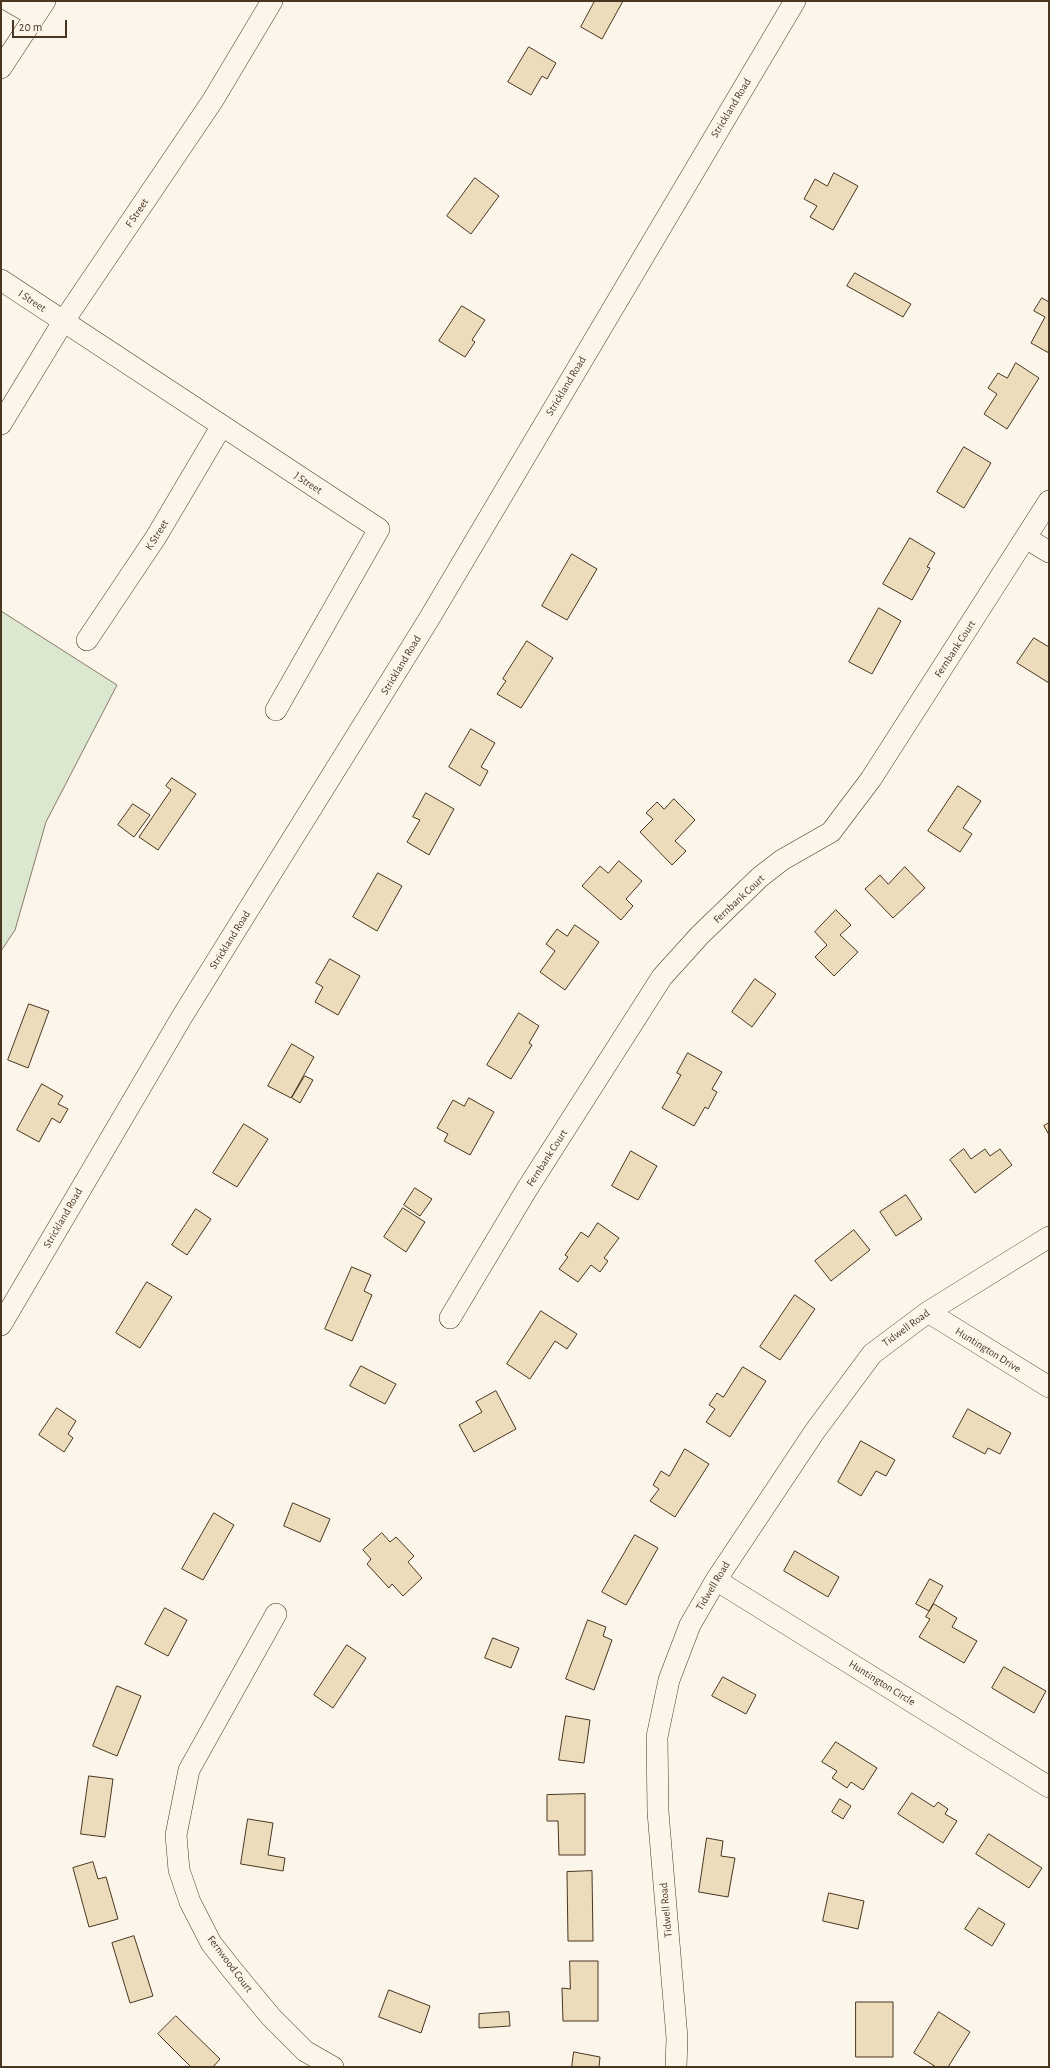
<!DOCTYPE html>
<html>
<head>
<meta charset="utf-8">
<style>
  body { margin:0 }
  #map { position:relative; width:1050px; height:2068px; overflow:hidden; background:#fbf6e9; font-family:"Alegreya Sans",sans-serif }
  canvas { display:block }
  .frame { position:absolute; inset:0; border:2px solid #4a3520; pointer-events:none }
  .scale { position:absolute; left:12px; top:20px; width:55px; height:18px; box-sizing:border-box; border:2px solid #4a3520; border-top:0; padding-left:5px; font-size:12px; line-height:14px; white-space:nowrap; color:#4a3520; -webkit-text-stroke:3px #fbf6e9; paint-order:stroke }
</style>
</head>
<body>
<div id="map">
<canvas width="1050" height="2068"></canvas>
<div class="frame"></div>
<div class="scale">20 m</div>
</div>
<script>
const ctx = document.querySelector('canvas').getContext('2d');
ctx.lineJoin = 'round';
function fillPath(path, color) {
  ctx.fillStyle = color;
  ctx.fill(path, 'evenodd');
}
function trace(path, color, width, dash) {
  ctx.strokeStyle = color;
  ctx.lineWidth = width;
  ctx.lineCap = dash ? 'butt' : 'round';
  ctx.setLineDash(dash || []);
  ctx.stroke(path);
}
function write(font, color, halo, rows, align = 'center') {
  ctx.font = font + ' "Alegreya Sans",sans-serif';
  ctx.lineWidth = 3;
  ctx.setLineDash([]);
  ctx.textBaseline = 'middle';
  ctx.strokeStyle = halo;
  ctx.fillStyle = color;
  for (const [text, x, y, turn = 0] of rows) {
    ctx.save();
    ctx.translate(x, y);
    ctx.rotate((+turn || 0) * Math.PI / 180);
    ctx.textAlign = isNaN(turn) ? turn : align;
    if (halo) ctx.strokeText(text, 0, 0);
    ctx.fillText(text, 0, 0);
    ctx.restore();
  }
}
const green = new Path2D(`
  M 1,611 L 117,685 L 46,822 L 15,930 L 1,951 Z`);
fillPath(green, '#dce7d0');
trace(green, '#887966', 1);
const building = new Path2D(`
  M 595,1 L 623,1 L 602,39 L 581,27 Z
  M 529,47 L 556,63 L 547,79 L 542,76 L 531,95 L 508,82 Z
  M 834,173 L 858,186 L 833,230 L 810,217 L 817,206 L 804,199 L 815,179 L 827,186 Z
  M 475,178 L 499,196 L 471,234 L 447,216 Z
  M 855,273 L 911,304 L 903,317 L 847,286 Z
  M 1042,298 L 1049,302 L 1049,353 L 1031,343 L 1045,317 L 1034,311 Z
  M 462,306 L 485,320 L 472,340 L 475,342 L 465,357 L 439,341 Z
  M 1016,363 L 1039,378 L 1007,429 L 984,414 L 997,394 L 988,388 L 998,373 L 1007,378 Z
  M 964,447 L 991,463 L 964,508 L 937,492 Z
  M 910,538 L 935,553 L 927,567 L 930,568 L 912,600 L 883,584 Z
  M 572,554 L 597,569 L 567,620 L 542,606 Z
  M 879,608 L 901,621 L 872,674 L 849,662 Z
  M 1034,638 L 1049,647 L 1049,683 L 1017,663 Z
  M 527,641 L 553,658 L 521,708 L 497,694 L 506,681 L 503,679 Z
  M 471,729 L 495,743 L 481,767 L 488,771 L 480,786 L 449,767 Z
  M 172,778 L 196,794 L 158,850 L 139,837 L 171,790 L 166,786 Z
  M 958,786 L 981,801 L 963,828 L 972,834 L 960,852 L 928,831 Z
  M 426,793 L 454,809 L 429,855 L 407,842 L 420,820 L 413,817 Z
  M 674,799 L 695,820 L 675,841 L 686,851 L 672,865 L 640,832 L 653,819 L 646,813 L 657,802 L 664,809 Z
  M 133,804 L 150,815 L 134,837 L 118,825 Z
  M 619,861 L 642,881 L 626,899 L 633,906 L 621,920 L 582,886 L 600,866 L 608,873 Z
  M 905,867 L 925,888 L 893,918 L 865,889 L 880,875 L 888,884 Z
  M 378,873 L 402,886 L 377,931 L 353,917 Z
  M 836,910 L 851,925 L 840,935 L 858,952 L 834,976 L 815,957 L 827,945 L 815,932 Z
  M 575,925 L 599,942 L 565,990 L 540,972 L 555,951 L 546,944 L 557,929 L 567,936 Z
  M 330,959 L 360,976 L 338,1015 L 315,1002 L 323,987 L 316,983 Z
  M 755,979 L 776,994 L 752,1027 L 732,1012 Z
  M 29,1004 L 49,1011 L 28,1068 L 8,1060 Z
  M 519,1013 L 539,1026 L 529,1043 L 532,1045 L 511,1079 L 487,1065 Z
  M 292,1044 L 314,1057 L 291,1098 L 268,1086 Z
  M 688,1053 L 722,1072 L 712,1089 L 717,1092 L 708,1109 L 705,1107 L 694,1126 L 662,1108 L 681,1075 L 677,1073 Z
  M 305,1076 L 313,1080 L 300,1103 L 292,1098 Z
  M 42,1084 L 63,1096 L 58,1104 L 68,1109 L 60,1123 L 52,1118 L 39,1142 L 17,1130 Z
  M 469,1098 L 494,1112 L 470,1155 L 444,1141 L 448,1134 L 437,1128 L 453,1100 L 464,1106 Z
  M 1049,1123 L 1049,1135 L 1044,1126 Z
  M 244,1124 L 268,1139 L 237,1187 L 213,1173 Z
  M 964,1149 L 971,1159 L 985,1149 L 990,1156 L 1000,1149 L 1012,1165 L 975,1193 L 950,1160 Z
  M 631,1151 L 657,1166 L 638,1200 L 612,1186 Z
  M 415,1188 L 432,1199 L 420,1216 L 404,1205 Z
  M 906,1195 L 922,1219 L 896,1236 L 880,1212 Z
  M 403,1208 L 425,1222 L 406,1252 L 384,1237 Z
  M 196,1209 L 211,1219 L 187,1255 L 172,1245 Z
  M 598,1223 L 619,1238 L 604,1258 L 608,1261 L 600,1272 L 591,1265 L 578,1282 L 559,1269 L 568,1257 L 565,1255 L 581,1232 L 588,1237 Z
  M 854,1230 L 870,1250 L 831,1281 L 815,1261 Z
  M 352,1267 L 371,1275 L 364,1291 L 372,1295 L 352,1341 L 325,1329 Z
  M 147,1282 L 172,1297 L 140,1348 L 116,1333 Z
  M 795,1295 L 815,1309 L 780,1360 L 760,1347 Z
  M 541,1311 L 577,1334 L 567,1349 L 555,1341 L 530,1379 L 507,1364 Z
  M 361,1366 L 396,1384 L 385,1404 L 350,1386 Z
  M 743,1367 L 766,1381 L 730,1437 L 706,1422 L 715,1409 L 709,1405 L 717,1393 L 723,1397 Z
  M 496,1391 L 516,1429 L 474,1452 L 459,1425 L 482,1412 L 476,1402 Z
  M 57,1408 L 76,1421 L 68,1434 L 73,1438 L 64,1452 L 39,1435 Z
  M 968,1409 L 1011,1433 L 1000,1454 L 988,1448 L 985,1454 L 953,1437 Z
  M 861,1441 L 895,1460 L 886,1476 L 876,1471 L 861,1496 L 838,1482 Z
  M 685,1449 L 709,1464 L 675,1517 L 650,1501 L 659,1489 L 653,1485 L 661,1471 L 669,1476 Z
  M 293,1503 L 330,1519 L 320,1542 L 284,1526 Z
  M 214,1513 L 234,1525 L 203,1580 L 182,1569 Z
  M 382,1533 L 390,1542 L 396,1537 L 414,1556 L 408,1562 L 422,1578 L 403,1596 L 392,1584 L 389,1588 L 367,1564 L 371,1559 L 363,1550 Z
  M 635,1535 L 658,1548 L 626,1605 L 602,1592 Z
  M 795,1551 L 839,1577 L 828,1597 L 784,1571 Z
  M 930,1579 L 943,1586 L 929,1611 L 916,1604 Z
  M 934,1604 L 957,1618 L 952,1627 L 977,1641 L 964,1663 L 919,1637 L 930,1619 L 926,1617 Z
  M 165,1608 L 187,1620 L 168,1656 L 145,1644 Z
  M 588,1620 L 606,1627 L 603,1636 L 612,1640 L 594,1690 L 566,1679 Z
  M 493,1638 L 519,1648 L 511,1668 L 485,1658 Z
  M 347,1645 L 366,1658 L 333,1708 L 314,1695 Z
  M 1004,1667 L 1046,1691 L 1034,1713 L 992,1688 Z
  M 723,1677 L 756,1695 L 746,1714 L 712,1696 Z
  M 117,1686 L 141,1696 L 117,1756 L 93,1746 Z
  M 566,1716 L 590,1720 L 584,1763 L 559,1760 Z
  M 836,1742 L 877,1768 L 863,1790 L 851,1782 L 847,1788 L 832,1778 L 837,1771 L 822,1762 Z
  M 89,1776 L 113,1779 L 105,1837 L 81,1834 Z
  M 912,1793 L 934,1807 L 938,1802 L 948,1809 L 945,1814 L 957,1821 L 943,1843 L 898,1814 Z
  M 585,1794 L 585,1855 L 559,1855 L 558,1821 L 547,1821 L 547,1795 Z
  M 840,1799 L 851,1806 L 843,1819 L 832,1812 Z
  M 248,1819 L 273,1823 L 268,1855 L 285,1858 L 283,1871 L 241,1864 Z
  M 989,1834 L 1042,1868 L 1029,1888 L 976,1854 Z
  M 707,1838 L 723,1841 L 721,1856 L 735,1858 L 728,1897 L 699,1892 Z
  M 93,1862 L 98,1879 L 106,1877 L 118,1919 L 89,1927 L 73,1868 Z
  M 592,1871 L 593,1941 L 568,1941 L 567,1872 Z
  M 829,1893 L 864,1901 L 858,1929 L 823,1921 Z
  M 979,1908 L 1005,1924 L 992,1946 L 965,1929 Z
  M 134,1936 L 153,1996 L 130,2003 L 112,1943 Z
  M 570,1961 L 598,1961 L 598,2021 L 563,2021 L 562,1988 L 570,1989 Z
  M 389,1990 L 430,2006 L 421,2033 L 379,2017 Z
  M 856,2002 L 893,2002 L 893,2057 L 856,2057 Z
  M 509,2012 L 510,2026 L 479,2028 L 479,2014 Z
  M 939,2012 L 970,2032 L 948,2067 L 936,2067 L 914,2053 Z
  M 176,2016 L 220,2059 L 213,2067 L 191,2067 L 158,2034 Z
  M 574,2052 L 600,2057 L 599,2067 L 572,2067 Z`);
fillPath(building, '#ecdcbc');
trace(building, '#4a3520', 1);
const minor = new Path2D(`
  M 9,1 L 35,16
  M 1,68 L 45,1
  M 1,280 L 379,529 L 276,710
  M 1,424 L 63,322 L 213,100 L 272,1
  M 1026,538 L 1049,552
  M 87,640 L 156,537 L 221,427
  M 928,1312 L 1049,1387
  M 450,1318 L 527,1189 L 662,977 L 700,935 L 760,877 L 782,860 L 831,832 L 871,779 L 1049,501
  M 1,1325 L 183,1015 L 429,619 L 795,1
  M 716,1580 L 1049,1787
  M 276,1614 L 189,1770 L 176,1835 L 179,1870 L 190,1902 L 211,1943 L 233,1971 L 271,2017 L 305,2051 L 333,2067
  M 676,2067 L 677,2038 L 658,1812 L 657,1737 L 669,1680 L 690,1625 L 716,1580 L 815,1431 L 872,1354 L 928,1312 L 1049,1237`);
trace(minor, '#4a3520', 22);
trace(minor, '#fbf6e9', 21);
write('11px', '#4a3520', '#fbf6e9', [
  ["Strickland Road",731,108,-59],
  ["F Street",137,213,-56],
  ["I Street",32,301,34],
  ["Strickland Road",566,386,-59],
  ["J Street",308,483,33],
  ["K Street",157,535,-58],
  ["Fernbank Court",955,649,-57],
  ["Strickland Road",401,665,-59],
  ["Fernbank Court",739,899,-43],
  ["Strickland Road",230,940,-58],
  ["Fernbank Court",547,1158,-57],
  ["Strickland Road",63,1218,-60],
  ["Tidwell Road",906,1328,-36],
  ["Huntington Drive",988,1350,32],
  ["Tidwell Road",713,1586,-59],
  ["Huntington Circle",882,1683,32],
  ["Tidwell Road",666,1910,-95],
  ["Fernwood Court",230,1964,53]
]);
</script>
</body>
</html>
